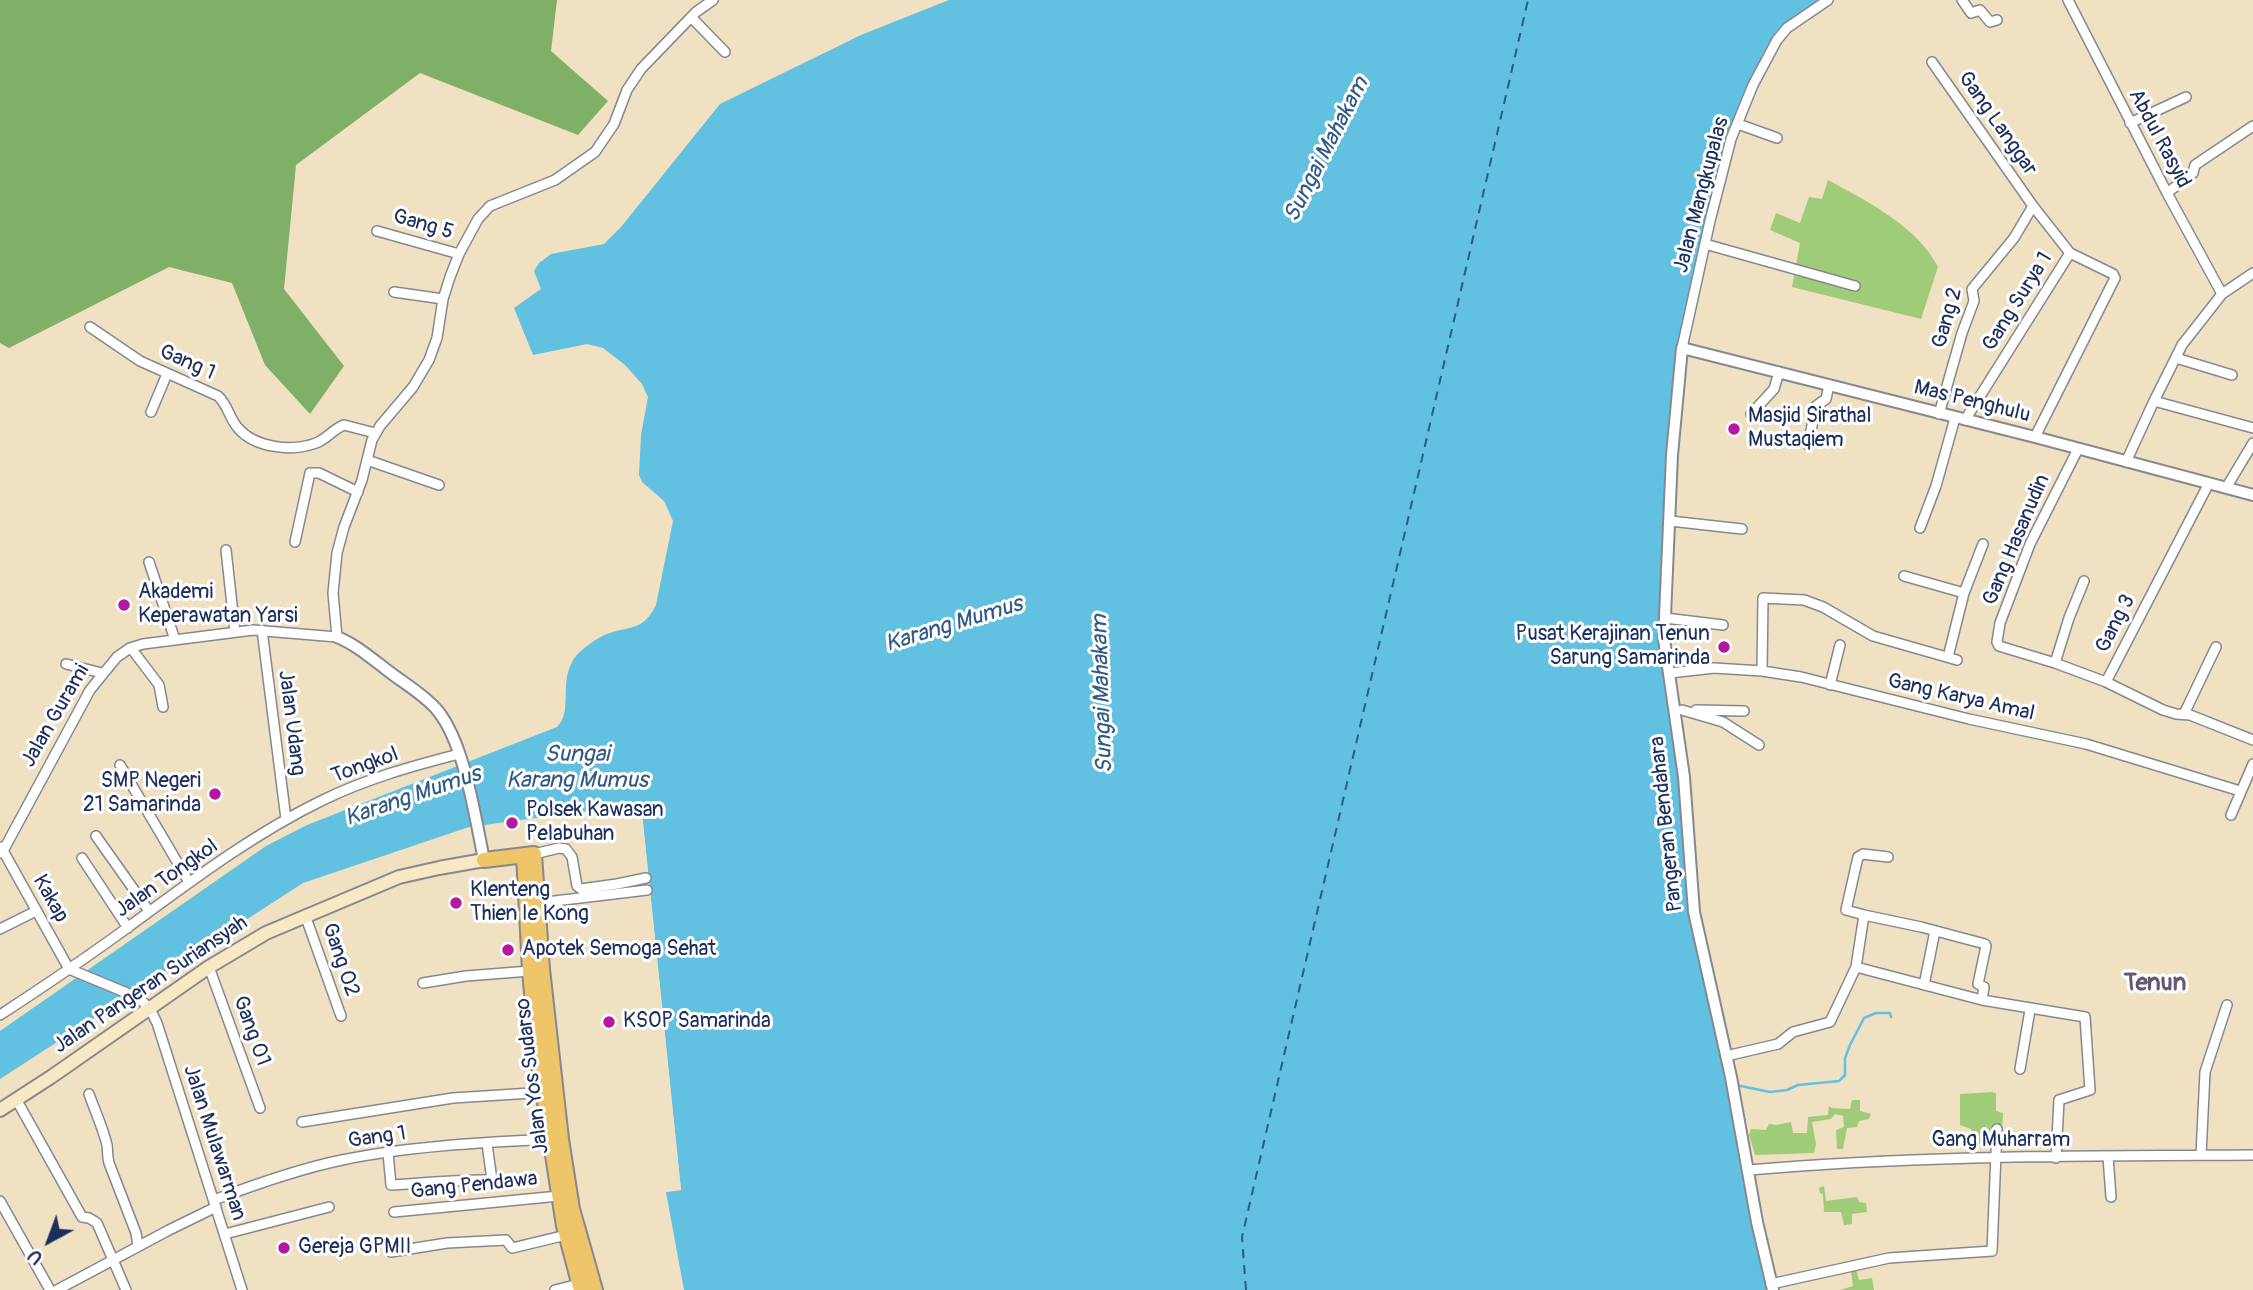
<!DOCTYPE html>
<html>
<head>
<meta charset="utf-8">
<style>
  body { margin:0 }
  #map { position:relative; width:2253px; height:1290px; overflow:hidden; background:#f0e1c2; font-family:Pangolin,sans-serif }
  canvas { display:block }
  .north { position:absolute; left:14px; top:1206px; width:70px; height:70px; -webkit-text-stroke:5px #fff; paint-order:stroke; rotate:221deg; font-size:19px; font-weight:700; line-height:28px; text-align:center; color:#1b2f5e }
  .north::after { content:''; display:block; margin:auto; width:24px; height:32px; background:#1b2f5e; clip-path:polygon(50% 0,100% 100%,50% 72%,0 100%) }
</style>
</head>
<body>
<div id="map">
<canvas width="2253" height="1290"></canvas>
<div class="north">U</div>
</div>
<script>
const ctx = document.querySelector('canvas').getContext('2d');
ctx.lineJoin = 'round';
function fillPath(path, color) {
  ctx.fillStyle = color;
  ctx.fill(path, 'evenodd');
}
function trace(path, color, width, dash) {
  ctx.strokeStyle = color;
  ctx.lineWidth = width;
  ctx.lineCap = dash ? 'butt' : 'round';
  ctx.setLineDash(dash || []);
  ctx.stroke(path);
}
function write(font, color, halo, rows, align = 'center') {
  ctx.font = font + ' Pangolin,sans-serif';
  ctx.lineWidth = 6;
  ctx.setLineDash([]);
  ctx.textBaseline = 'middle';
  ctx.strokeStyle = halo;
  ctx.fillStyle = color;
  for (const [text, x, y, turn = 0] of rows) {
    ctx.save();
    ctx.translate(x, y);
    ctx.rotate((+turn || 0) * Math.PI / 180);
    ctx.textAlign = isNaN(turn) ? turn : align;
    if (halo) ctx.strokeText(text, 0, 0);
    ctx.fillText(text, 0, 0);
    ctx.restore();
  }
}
fillPath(new Path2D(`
  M 1828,180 C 1867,201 1918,227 1938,267 L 1921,319 L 1792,287 L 1800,243 L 1770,230 L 1776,213 L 1800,223 L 1809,197 L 1822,199 Z
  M 1992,1092 L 1996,1093 L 1996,1111 L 2003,1113 L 2002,1135 L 2012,1137 L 2011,1143 L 2008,1144 L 1971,1144 L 1971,1129 L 1960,1125 L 1960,1094 Z
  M 1852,1100 L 1860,1100 L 1860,1111 L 1871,1114 L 1869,1119 L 1859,1121 L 1857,1127 L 1847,1128 L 1843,1149 L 1837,1149 L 1836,1130 L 1844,1127 L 1843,1116 L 1835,1114 L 1831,1119 L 1812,1122 L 1816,1144 L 1814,1153 L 1755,1155 L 1749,1135 L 1751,1129 L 1766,1130 L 1769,1124 L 1776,1125 L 1791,1122 L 1793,1133 L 1807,1133 L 1808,1117 L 1828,1115 L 1829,1106 L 1832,1108 L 1850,1109 Z
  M 1824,1186 L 1826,1201 L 1857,1197 L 1859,1202 L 1866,1203 L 1867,1212 L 1852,1214 L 1852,1224 L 1844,1225 L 1841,1212 L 1824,1212 L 1823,1194 L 1820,1193 L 1819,1188 Z
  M 1856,1268 L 1859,1280 L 1872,1278 L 1874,1290 L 1840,1290 L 1853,1286 L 1851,1270 Z`), '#a0cb78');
fillPath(new Path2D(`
  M 0,0 L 557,0 L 551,51 L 608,101 L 578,135 L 420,73 L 296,165 L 284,289 L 344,366 L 310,414 L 265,365 L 232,283 L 169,267 L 9,348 L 0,343 Z`), '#80af68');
fillPath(new Path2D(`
  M 949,0 L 1824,0 L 1776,32 L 1733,128 L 1688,305 L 1662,643 L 1680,764 L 1691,912 L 1771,1290 L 684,1290 L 666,1192 L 681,1190 L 642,813 L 639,808 L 618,807 L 469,827 L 303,883 L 0,1079 L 0,1031 L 266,846 L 307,825 L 557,727 C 574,711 557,680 576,656 C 583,648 597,638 607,634 C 631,625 642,632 656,605 L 673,521 L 664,501 L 642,482 L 639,475 L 641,435 L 648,397 L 642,384 L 625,365 L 603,348 L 587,344 L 533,355 L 514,308 L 541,289 L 534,271 L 539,263 L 551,254 L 604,244 L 621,227 L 720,104 L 861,35 Z`), '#62c0e0');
fillPath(new Path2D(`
  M 642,813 L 681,1190 L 666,1192 L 665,1189 L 677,1187 L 638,814 Z`), '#f0e1c2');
trace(new Path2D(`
  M 1736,1085 L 1770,1092 L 1787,1090 L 1798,1085 L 1839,1081 L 1845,1075 L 1845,1058 L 1850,1045 L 1864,1018 L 1876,1013 L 1890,1013 L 1891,1017`), '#62c0e0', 2.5);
trace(new Path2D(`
  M 1246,1290 L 1242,1237 L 1528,0`), '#305a85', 2, [9, 7]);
const minor = new Path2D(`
  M 1962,0 L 1971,13 L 1980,10 L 1990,22 L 1997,20
  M 2068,0 L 2167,193 L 2222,294
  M 691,17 L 725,52
  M 1932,62 L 2033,206 L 2070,253 L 1965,420
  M 2130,123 L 2186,97
  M 1738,124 L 1777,138
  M 2167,193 L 2193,173 L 2195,165 L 2253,126
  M 377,231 L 459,254
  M 1705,244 L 1855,286
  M 394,292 L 443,299
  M 90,327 L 140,361 L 218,396 C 228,405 229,418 238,428 C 255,448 292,452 316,443 C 327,439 333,429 344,425 L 375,433
  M 1682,348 L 1710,221 L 1731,139 L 1753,85 L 1777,40 L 1787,28 L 1828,0
  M 2176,358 L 2232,375
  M 2154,401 L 2182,345 L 2222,294 L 2253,273
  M 151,412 L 167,374
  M 1751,414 L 1774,389 L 1779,372
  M 1939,414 L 1962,333 L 1974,301 L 1972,289 L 2014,238 L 2033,206
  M 2035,437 L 2115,278 L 2113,274 L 2070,253
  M 1808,445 L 1816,406 L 1826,399 L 1829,385
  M 2078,449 L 2030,544 L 2000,623 L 1997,642 L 1999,646 L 2055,663 L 2106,682 L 2209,483
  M 367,460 L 439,485
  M 2126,462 L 2154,401 L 2253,428
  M 2226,488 L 2253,443
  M 1670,521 L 1742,529
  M 1920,528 L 1936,486 L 1955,418
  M 295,542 L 310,473 L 319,473 L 358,492
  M 226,550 L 235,632
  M 149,562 L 175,640
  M 1904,576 L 1964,593
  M 1665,618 L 1723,625
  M 262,630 L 286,819
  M 131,648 L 159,685 L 163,707
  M 1948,657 L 1964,593 L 1983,544
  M 2055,663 L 2069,618 L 2084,581
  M 66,664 L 102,673
  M 1762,671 L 1763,598 L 1804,600 L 1823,607 L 1873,636 L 1957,660
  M 1670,673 L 1714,668 L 1762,671 L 1801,677 L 1969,719 L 2086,744 L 2240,791
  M 2106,682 L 2163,710 L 2176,714 L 2190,715 L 2253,740
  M 1830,685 L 1840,645
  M 1682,710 L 1723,722 L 1759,745
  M 1696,710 L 1744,711
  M 2184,714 L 2216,647
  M 120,765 L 189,882
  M 2231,815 L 2253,764
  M 96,836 L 149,911
  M 1,847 L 69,969 L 139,998 L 150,1009 L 157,1023 L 242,1290
  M 0,853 L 3,851 L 90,690 L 117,657 L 130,648 L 143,644 L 253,630 L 337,637 L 333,593 L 337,553 L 344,527 L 362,480 L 372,440 L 380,426 L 413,387 L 429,360 L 437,338 L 443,299 L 450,277 L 459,254 L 478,219 L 490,206 L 555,180 L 595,152 L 614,124 L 627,90 L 641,69 L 696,12 L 713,0
  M 534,854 L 559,848 L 566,849 L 572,857 L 577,886 L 581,889 L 617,884 L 646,878
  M 82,858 L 128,928
  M 538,903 L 647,890
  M 305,915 L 341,1016
  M 1864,915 L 1846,910 L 1858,857 L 1863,854 L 1888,857
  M 0,929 L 36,911
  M 209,967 L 260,1108
  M 1856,967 L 1982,1000 L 2085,1017 L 2090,1090 L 2059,1100 L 2056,1158
  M 423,983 L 466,976 L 530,971
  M 1924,985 L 1935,931
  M 0,1015 C 43,987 86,958 127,928 C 190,882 253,834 323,800 C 366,779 412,766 459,754
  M 1726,1056 L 1778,1044 L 1793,1032 L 1830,1022 L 1856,967 L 1864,915 L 1921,927 L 1985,944 L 1986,946 L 1978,984 L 1984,987 L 1982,1000
  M 2020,1069 L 2030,1010
  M 89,1094 C 95,1111 103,1128 107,1145 C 108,1152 107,1156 109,1163 L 136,1233 L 138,1246
  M 16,1099 L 82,1217 L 89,1218 L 97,1223 L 126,1290
  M 302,1122 L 453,1098 L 547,1092
  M 388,1153 L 391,1185 C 425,1183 458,1179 492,1180 L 487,1144
  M 2201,1155 L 2205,1072 L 2227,1005
  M 2108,1157 L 2111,1197
  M 1749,1170 C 1917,1155 2085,1156 2253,1155
  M 214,1200 C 256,1184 298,1169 342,1160 C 409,1146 487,1142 555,1139
  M 0,1201 L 50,1290
  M 394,1212 L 559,1196
  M 225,1234 L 329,1207
  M 391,1252 L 447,1243 L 506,1240 L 512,1248 L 566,1235
  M 1771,1284 L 1889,1258 L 1992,1251 L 1997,1129
  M 57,1290 L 169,1230 L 216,1207
  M 555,1290 L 579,1284`);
const tertiary = new Path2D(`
  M 337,637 C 355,644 371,658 387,670 C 403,683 424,694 438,711 C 465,745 475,817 484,860
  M 1773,1290 L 1757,1222 L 1731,1077 L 1694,912 L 1684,777 L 1664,639 L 1672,455 L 1682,348 L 2035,437 L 2253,495`);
const secondary = new Path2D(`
  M 0,1110 L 51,1077 L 209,967 L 266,933 L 399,877 L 439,868 L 484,860`);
const trunk = new Path2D(`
  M 524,855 L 530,971 L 538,1058 L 564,1226 L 581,1290
  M 484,860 L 534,854 L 542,969 L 561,1139 L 572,1209 L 595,1290`);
trace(minor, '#868890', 12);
trace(tertiary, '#868890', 14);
trace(secondary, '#868890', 16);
trace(trunk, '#868890', 18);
trace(minor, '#fff', 9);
trace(tertiary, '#fff', 10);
trace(secondary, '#f8e8c3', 12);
trace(trunk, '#eec569', 14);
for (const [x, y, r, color] of [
  [1734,429,7,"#b5179e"],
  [124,605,7,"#b5179e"],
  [1724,647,7,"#b5179e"],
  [215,794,7,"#b5179e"],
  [512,823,7,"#b5179e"],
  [456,903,7,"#b5179e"],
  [508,950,7,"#b5179e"],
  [609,1022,7,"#b5179e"],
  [284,1248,7,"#b5179e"]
]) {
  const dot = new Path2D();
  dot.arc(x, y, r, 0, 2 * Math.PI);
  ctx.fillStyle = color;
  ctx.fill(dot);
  trace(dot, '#fff', 2.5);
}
write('21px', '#1b2f5e', '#fff', [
  ["Gang Langgar",1997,124,55],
  ["Abdul Rasyid",2159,139,62],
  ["Jalan Mangkupalas",1702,195,-75],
  ["Gang 5",423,225,16],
  ["Gang Surya 1",2018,302,-58],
  ["Gang 2",1948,318,-74],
  ["Gang 1",187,363,24],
  ["Mas Penghulu",1972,402,14],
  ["Gang Hasanudin",2017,540,-67],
  ["Gang 3",2116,624,-63],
  ["Gang Karya Amal",1961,698,13],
  ["Jalan Gurami",56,716,-60],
  ["Jalan Udang",291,723,83],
  ["Tongkol",365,766,-20],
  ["Pangeran Bendahara",1667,824,-96],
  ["Jalan Tongkol",167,879,-35],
  ["Kakap",50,899,61],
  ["Gang 02",340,960,71],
  ["Jalan Pangeran Suriansyah",151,985,-34],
  ["Gang 01",251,1031,70],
  ["Jalan Yos Sudarso",533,1076,-97],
  ["Gang 1",377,1138,-8],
  ["Gang Muharram",2001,1141],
  ["Jalan Mulawarman",214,1143,72],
  ["Gang Pendawa",474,1186,-6]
]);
write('21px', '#1b2f5e', '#fff', [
  ["Masjid Sirathal",1748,417],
  ["Mustaqiem",1748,441],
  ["Akademi",138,593],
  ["Keperawatan Yarsi",138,617],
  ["Pusat Kerajinan Tenun",1710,635,"right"],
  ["Sarung Samarinda",1710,659,"right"],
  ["SMP Negeri",201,782,"right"],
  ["21 Samarinda",201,806,"right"],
  ["Polsek Kawasan",526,811],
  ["Pelabuhan",526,835],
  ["Klenteng",470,891],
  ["Thien Ie Kong",470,915],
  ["Apotek Semoga Sehat",522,950],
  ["KSOP Samarinda",623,1022],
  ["Gereja GPMII",298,1248]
], 'left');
write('italic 23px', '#305a85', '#fff', [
  ["Sungai Mahakam",1327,150,-63],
  ["Karang Mumus",954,625,-17],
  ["Sungai Mahakam",1103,694,-92],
  ["Sungai",577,755],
  ["Karang Mumus",577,781],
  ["Karang Mumus",413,797,-19]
]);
write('bold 24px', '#675773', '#fff', [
  ["Tenun",2155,984]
]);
</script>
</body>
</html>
